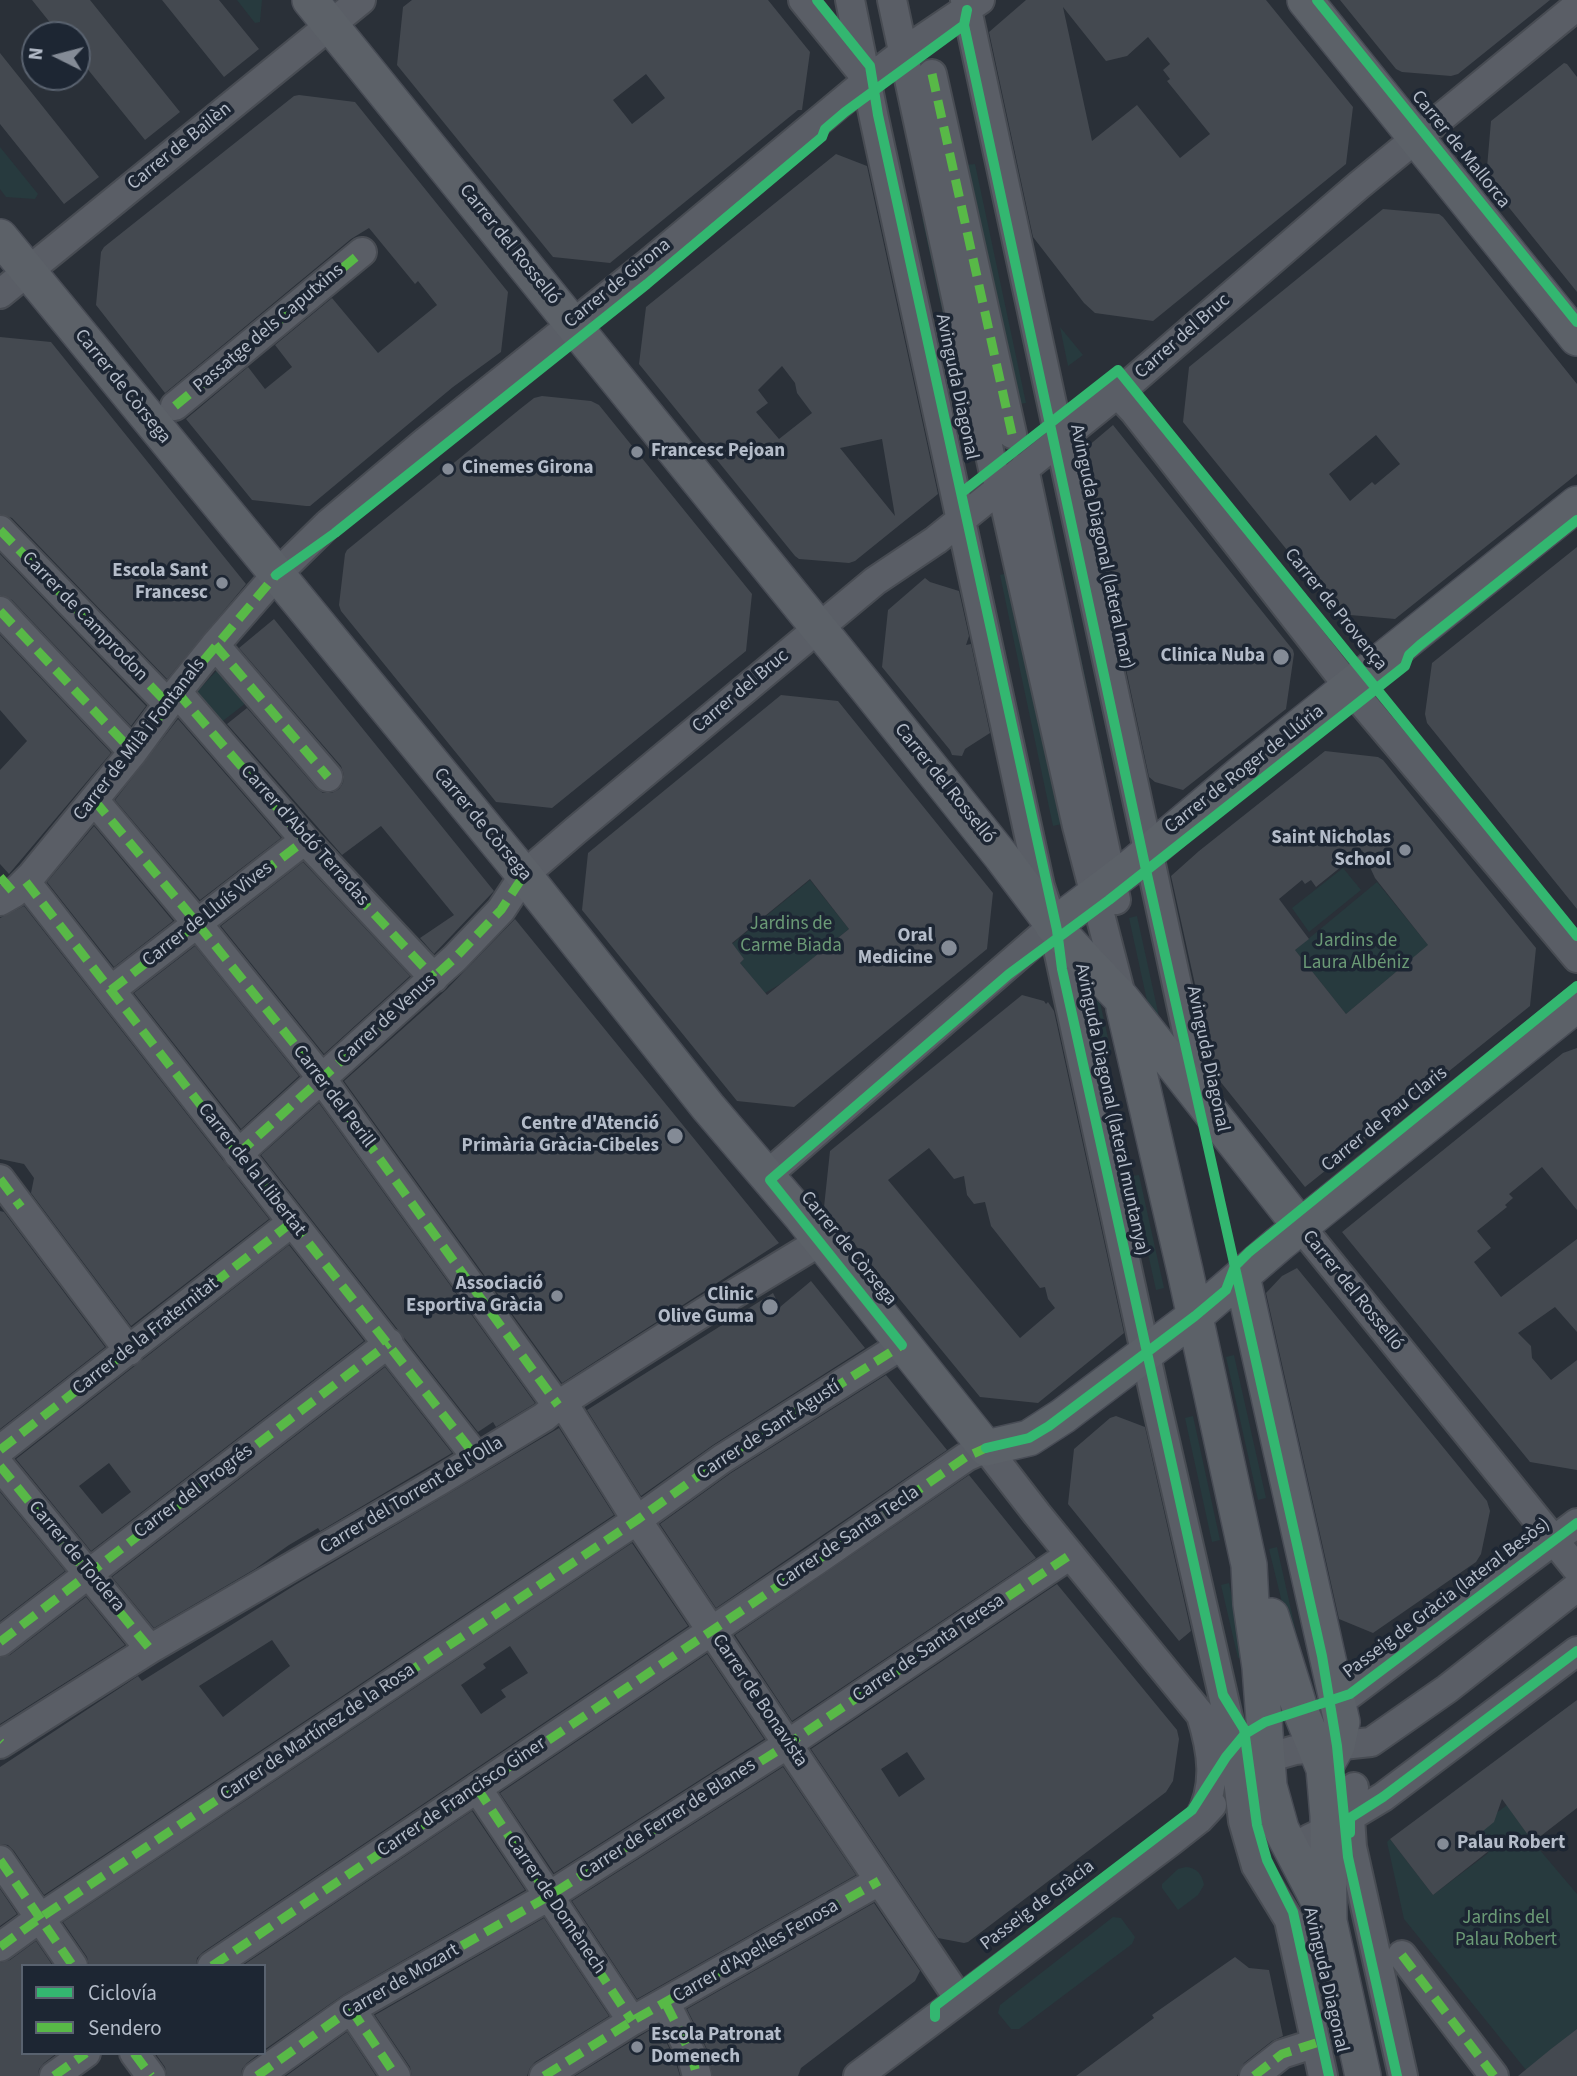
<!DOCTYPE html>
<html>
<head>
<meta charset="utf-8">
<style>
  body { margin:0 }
  #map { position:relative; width:1577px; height:2076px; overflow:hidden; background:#2a3038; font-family:"Source Sans 3",sans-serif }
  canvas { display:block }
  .legend { position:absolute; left:21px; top:1964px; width:245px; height:91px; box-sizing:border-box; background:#1d2633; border:2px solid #59626f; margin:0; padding:9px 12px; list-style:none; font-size:21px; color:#b4bcc9 }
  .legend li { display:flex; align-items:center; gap:14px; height:35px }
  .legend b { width:35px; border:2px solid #59626f }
  .north { position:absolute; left:21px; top:21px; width:70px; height:70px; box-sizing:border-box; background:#1d2633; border:2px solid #59626f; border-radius:50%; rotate:276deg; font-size:19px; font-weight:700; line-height:28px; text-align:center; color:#b4bcc9 }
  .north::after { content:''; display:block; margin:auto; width:24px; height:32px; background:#848b96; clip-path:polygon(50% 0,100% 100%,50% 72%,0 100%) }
</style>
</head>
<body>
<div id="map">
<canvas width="1577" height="2076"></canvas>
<ul class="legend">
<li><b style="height:9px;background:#33b770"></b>Ciclovía</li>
<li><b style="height:9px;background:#58b947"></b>Sendero</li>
</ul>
<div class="north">N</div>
</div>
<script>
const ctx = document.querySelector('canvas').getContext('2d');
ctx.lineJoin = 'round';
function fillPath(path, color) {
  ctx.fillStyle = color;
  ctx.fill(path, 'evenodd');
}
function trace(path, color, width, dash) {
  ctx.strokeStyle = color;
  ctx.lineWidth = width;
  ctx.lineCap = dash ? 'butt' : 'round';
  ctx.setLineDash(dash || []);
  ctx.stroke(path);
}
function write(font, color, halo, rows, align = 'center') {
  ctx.font = font + ' "Source Sans 3",sans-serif';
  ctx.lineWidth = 7;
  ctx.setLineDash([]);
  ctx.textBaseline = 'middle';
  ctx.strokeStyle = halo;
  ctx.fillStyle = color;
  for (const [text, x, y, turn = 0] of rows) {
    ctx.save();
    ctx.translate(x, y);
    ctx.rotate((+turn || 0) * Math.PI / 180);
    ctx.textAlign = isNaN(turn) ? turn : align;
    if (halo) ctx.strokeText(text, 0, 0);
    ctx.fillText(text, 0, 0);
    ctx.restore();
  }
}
fillPath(new Path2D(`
  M 237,0 L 262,0 L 260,22 L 255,23 Z
  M 0,147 L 38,194 L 35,199 L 6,197 L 0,189 Z
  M 975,164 L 1026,403 L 1018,404 L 966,165 Z
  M 931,217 L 981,451 L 974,458 L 922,218 Z
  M 1060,327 L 1083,355 L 1068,366 Z
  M 1051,516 L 1114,813 L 1105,815 L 1043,518 Z
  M 1008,573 L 1062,824 L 1053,826 L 1000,575 Z
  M 225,662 L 255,696 L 215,727 L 190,699 Z
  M 1343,868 L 1361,890 L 1309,932 L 1292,908 Z
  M 810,880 L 849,929 L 782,983 L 765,993 L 740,963 L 744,959 L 732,944 Z
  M 1377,882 L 1450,972 L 1429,976 L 1414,957 L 1346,1014 L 1295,950 Z
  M 1137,916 L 1163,1035 L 1151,1019 L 1129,918 Z
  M 1091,985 L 1099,998 L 1111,1051 L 1103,1052 L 1090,996 Z
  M 1139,1175 L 1164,1288 L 1156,1290 L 1131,1176 Z
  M 1234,1355 L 1266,1498 L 1258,1500 L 1226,1357 Z
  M 1193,1416 L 1220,1540 L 1212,1542 L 1185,1418 Z
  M 1277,1547 L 1300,1650 L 1294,1652 L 1269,1549 Z
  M 1229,1583 L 1245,1657 L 1238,1658 L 1221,1585 Z
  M 1507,1805 L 1533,1842 L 1577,1894 L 1577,2029 L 1526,2070 L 1404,1919 L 1387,1842 L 1390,1839 L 1433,1895 L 1487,1854 L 1493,1844 L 1479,1826 Z
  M 1186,1867 C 1197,1868 1202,1874 1204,1885 L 1198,1895 L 1178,1910 L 1162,1888 L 1162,1884 L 1178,1869 Z
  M 1113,1917 L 1121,1918 L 1135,1937 L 1132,1944 L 1019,2029 L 1011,2029 L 998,2013 L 1000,2005 Z`), '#273a3e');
fillPath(new Path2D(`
  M 32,0 L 90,0 L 180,112 L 145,140 L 77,56 L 77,35 L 60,35 Z
  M 162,0 L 219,0 L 259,49 L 224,77 Z
  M 412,0 L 768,0 L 810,52 L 802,110 L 798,110 L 610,263 L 553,257 L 397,65 L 403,7 ZM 646,74 L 665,98 L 632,124 L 613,100 Z
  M 1026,0 L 1266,0 L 1353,107 L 1346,164 L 1153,321 L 1095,313 L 1084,303 L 1033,237 L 989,32 ZM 1063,7 L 1106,61 L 1127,56 L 1148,37 L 1170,64 L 1163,70 L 1170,79 L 1167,81 L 1210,134 L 1180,158 L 1137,105 L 1092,141 Z
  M 1340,0 L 1550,0 L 1458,74 L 1451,76 L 1402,72 L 1396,69 Z
  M 0,53 L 99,177 L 64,204 L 0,124 Z
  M 1564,63 L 1567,64 L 1577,77 L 1577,292 L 1486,179 L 1491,121 Z
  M 299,95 L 355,102 L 508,292 L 501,352 L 453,387 L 310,506 L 306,506 L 252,500 L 186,419 L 248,367 L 265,389 L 292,367 L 275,345 L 332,298 L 378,353 L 437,305 L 418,281 L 415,284 L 369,228 L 351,239 L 165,393 L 96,305 L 101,252 L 104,247 L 294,96 Z
  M 836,154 L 867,166 L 938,494 L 855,561 L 849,563 L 799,559 L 795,556 L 639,364 L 646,307 ZM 782,366 L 795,383 L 797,393 L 812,413 L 779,439 L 756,412 L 768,403 L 758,390 ZM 882,439 L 895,516 L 840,448 Z
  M 1383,209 L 1439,214 L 1443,217 L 1577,384 L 1577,474 L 1395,619 L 1339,614 L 1183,422 L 1189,367 ZM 1376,435 L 1400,464 L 1375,485 L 1372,482 L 1350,501 L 1329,474 Z
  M 0,337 L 51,342 L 246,584 L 167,679 L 12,518 L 0,514 Z
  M 542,396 L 591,401 L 599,405 L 752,594 L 746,651 L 552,808 L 496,802 L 341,611 L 339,605 L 345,554 L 347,550 L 520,409 L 534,398 Z
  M 1113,425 L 1293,650 L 1294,654 L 1286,709 L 1183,790 L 1155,782 L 1149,777 L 1080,453 Z
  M 1577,547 L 1577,909 L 1427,723 L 1425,714 L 1432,663 Z
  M 0,554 L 146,706 L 131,726 L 12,600 L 0,595 Z
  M 925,578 L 930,582 L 959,591 L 969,636 L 966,645 L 971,644 L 990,733 L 965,749 L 962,756 L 952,755 L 950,750 L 882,667 L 888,610 Z
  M 274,619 L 494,891 L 434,954 L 420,938 L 454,915 L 381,826 L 342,855 L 227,724 L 247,708 L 316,788 L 323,793 L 332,793 L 339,789 L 343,783 L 344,775 L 341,766 L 239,648 Z
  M 0,635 L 111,753 L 9,874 L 0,864 L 0,770 L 27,741 L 0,710 Z
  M 781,695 L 838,701 L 993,893 L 987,949 L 794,1107 L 737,1101 L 582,910 L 588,853 ZM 810,879 L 849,929 L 767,995 L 740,963 L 744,959 L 732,943 Z
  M 178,719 L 281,838 L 200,900 L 115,800 Z
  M 1325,751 L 1378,757 L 1383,760 L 1536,948 L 1530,1006 L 1305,1187 L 1215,1075 L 1171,876 L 1199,851 ZM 1362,850 L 1375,878 L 1428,945 L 1346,1014 L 1295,950 L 1309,939 L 1279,899 L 1302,880 L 1305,884 L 1311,880 L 1316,887 Z
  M 94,826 L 173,921 L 114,967 L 47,882 Z
  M 303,862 L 410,976 L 324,1054 L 221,926 Z
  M 24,906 L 269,1219 L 131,1326 L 31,1193 L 34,1178 L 24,1164 L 0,1159 L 0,918 Z
  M 515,919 L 779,1243 L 562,1383 L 344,1081 L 446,990 Z
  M 195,946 L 299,1076 L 241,1129 L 134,993 Z
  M 1022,995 L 1044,1001 L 1046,1004 L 1048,1002 L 1054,1011 L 1124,1333 L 1038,1403 L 980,1397 L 824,1207 L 830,1151 ZM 929,1148 L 954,1179 L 964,1176 L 967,1195 L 974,1204 L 985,1202 L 991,1226 L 1040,1288 L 1045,1287 L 1048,1299 L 1055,1308 L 1020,1338 L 888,1180 Z
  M 1577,1048 L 1577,1210 L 1542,1167 L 1509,1194 L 1513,1198 L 1505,1205 L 1507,1207 L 1477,1231 L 1491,1248 L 1474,1262 L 1501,1297 L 1577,1239 L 1577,1332 L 1555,1307 L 1518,1333 L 1531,1346 L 1532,1358 L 1551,1380 L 1577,1360 L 1577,1470 L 1530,1462 L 1342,1232 L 1563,1053 Z
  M 319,1103 L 535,1403 L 534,1404 L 496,1427 L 493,1422 L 478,1432 L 261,1155 Z
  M 0,1211 L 4,1212 L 105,1347 L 0,1429 Z
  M 289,1245 L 364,1341 L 91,1551 L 16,1459 ZM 109,1463 L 131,1492 L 102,1514 L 79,1486 Z
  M 1297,1268 L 1487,1501 L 1490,1511 L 1481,1554 L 1476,1562 L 1373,1633 L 1339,1619 L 1266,1293 L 1282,1276 Z
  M 811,1281 L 865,1348 L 713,1445 L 641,1496 L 587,1410 L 773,1293 L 780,1307 Z
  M 385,1367 L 452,1453 L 322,1530 L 320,1531 L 318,1528 L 289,1545 L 255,1569 L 154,1628 L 112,1577 Z
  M 886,1375 L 947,1450 L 716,1608 L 660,1524 L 731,1473 Z
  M 1116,1416 L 1145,1427 L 1191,1631 L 1179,1641 L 1068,1504 L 1074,1449 L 1110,1418 Z
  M 559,1428 L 614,1515 L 44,1895 L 14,1851 L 8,1845 L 0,1844 L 0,1767 L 138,1676 L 142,1681 L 295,1585 ZM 272,1640 L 290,1666 L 223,1717 L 199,1686 Z
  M 969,1475 L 1036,1558 L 792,1721 L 735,1635 Z
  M 0,1492 L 65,1571 L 0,1621 Z
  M 632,1543 L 688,1626 L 203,1952 L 197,1958 L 196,1966 L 89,1966 L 87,1957 L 63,1922 ZM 510,1646 L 528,1673 L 501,1690 L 506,1697 L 481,1714 L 461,1685 L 486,1668 L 483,1664 Z
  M 1057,1584 L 1177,1730 L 1179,1739 L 1173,1781 L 1166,1792 L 968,1942 L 964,1943 L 938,1938 L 811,1749 ZM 907,1752 L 925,1779 L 899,1797 L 881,1769 Z
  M 86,1597 L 125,1645 L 0,1724 L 0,1658 L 10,1655 Z
  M 707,1654 L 764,1739 L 554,1873 L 500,1793 Z
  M 1577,1700 L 1577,1808 L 1533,1842 L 1502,1799 L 1494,1822 L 1483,1831 L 1495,1846 L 1433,1895 L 1390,1839 Z
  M 783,1767 L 856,1875 L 637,1999 L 572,1901 Z
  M 472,1811 L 525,1890 L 343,1995 L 264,2050 L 264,1966 L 242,1966 Z
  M 0,1889 L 17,1914 L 0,1926 Z
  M 874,1903 L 920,1971 L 915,1981 L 801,2068 L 798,2076 L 713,2076 L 706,2047 L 687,2009 Z
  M 544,1918 L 609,2016 L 535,2062 L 530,2068 L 527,2076 L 412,2076 L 410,2067 L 375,2015 Z
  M 36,1941 L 53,1966 L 23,1966 L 23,2053 L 57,2053 L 44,2063 L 39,2069 L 38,2076 L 0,2076 L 0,1963 L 10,1960 Z
  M 1235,1957 L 1249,1968 L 1269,1970 L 1283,2036 L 1272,2041 L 1244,2063 L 1237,2076 L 1076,2076 L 1154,2018 L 1152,2015 Z
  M 658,2025 L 675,2060 L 680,2076 L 575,2076 Z
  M 1577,2029 L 1577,2076 L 1518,2076 L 1551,2049 Z
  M 347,2032 L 376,2076 L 286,2076 Z
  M 155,2053 L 260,2053 L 247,2063 L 242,2069 L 241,2076 L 167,2076 L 165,2067 Z`), '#444950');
const minor = new Path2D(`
  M 803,0 L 863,74
  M 850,0 L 874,118 L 1040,886 L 1053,926 L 1154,1393 L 1233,1739 L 1243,1821 L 1256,1866 L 1289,1920 L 1323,2076
  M 892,0 L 993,469 L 1001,487 L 1077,826 L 1122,999
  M 965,0 L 1202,1101
  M 932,74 L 1012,434
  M 0,294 L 361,0
  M 1117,393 L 1134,411 L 1349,687 L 1577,958
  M 175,406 L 362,252
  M 1024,468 L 1116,900
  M 0,530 L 168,704
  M 0,611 L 133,752
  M 215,645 L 328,777
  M 177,692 L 305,840 L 434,978
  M 94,800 L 197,923 L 316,1071 L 554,1401 L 570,1414 L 631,1511 L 959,1999
  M 26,882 L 477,1458
  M 0,901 L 14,893 L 32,875 L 133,752 L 177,692 L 215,645 L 276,575 L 328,524 L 424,443 L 649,263 L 868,80 L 912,46 L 980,0
  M 111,990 L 305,840
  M 238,1154 L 455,958 L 501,910 L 524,875 L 575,831 L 875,581 L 936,540 L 1130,383 L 1358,186 L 1577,6
  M 766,1176 L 1053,926
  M 0,1179 L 129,1351
  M 1301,1227 L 1577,1569
  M 0,1450 L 291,1223
  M 0,1466 L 150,1649
  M 0,1642 L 389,1343
  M 1337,1699 L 1350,1694 L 1577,1523
  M 0,1744 L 150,1649 L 439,1481 L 544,1417 L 558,1405 L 704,1312 L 821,1241
  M 1250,1766 L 1267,1758 L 1295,1750 L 1371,1742 L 1447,1689 L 1577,1587
  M 1354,1787 L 1350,1818 L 1352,1847 L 1403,2076
  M 477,1788 L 632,2021
  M 1309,1839 L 1328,1830 L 1383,1797 L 1577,1651
  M 0,1860 L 73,1966
  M 0,1947 L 40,1918 L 637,1520 L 722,1459 L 902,1345
  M 1402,1955 L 1494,2076
  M 212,1966 L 817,1560 L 966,1457 L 986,1448 L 1037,1514 L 1201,1715 C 1212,1750 1218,1786 1199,1819
  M 666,2004 L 691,2054 L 697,2076
  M 351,2009 L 396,2076
  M 134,2053 L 151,2076
  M 54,2076 L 86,2053
  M 257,2076 L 351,2009 L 549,1896 L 788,1744 L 1070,1555
  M 544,2076 L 632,2021 L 879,1881
  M 858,2076 L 1171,1841 L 1199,1819 L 1212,1805
  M 1254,2076 L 1282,2054 L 1316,2043`);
const major = new Path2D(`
  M 310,0 L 867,688 L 1002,857 L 1057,930 L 1122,999 L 1301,1227
  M 1305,0 L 1577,338
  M 0,237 L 524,875 L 708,1107 L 802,1217 L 986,1448 L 1029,1438 L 1063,1416 L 1195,1316 L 1280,1243 L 1577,1004
  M 1053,926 L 1131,867 L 1242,773 L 1577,504
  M 1124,1008 L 1185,1271 L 1249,1565 L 1251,1604 L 1260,1667 L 1269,1786 L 1281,1829 L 1329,1921
  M 1242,1276 L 1342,1722 L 1337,1746 L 1324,1769
  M 1271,1616 L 1301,1712 L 1324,1769 L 1328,1816 L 1329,1921 L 1363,2076`);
trace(minor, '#484c53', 32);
trace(major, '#484c55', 38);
trace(minor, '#5a5e66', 28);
trace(major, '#5c6168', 35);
trace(new Path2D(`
  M 932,74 L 1012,434
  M 175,406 L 362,252
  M 0,530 L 168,704
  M 0,611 L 133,752
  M 215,645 L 328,777
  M 177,692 L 305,840 L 434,978
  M 154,724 L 177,692 L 276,575
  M 94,800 L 197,923 L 316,1071 L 558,1405
  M 0,877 L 14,893
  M 26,882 L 477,1458
  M 111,990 L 305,840
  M 238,1154 L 455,958 L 501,910 L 524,875
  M 0,1179 L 21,1207
  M 0,1450 L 291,1223
  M 0,1466 L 150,1649
  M 0,1642 L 389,1343
  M 0,1742 L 1,1743
  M 477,1788 L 632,2021
  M 0,1860 L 73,1966
  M 0,1947 L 40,1918 L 637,1520 L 722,1459 L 902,1345
  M 1402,1955 L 1494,2076
  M 212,1966 L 817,1560 L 966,1457 L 986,1448
  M 666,2004 L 691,2054 L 697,2076
  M 351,2009 L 396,2076
  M 134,2053 L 151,2076
  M 54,2076 L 86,2053
  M 257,2076 L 351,2009 L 549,1896 L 788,1744 L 1070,1555
  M 544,2076 L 632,2021 L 879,1881
  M 1254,2076 L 1282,2054 L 1316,2043`), '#58b947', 9, [18, 9]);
trace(new Path2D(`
  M 817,0 L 870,66 L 878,115 L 1057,930 L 1062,969 L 1223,1695 L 1244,1729 L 1257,1825 L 1267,1860 L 1293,1912 L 1329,2076
  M 1317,0 L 1577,322
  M 964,25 L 1146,870 L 1322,1656 L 1337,1746 L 1348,1857 L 1397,2076
  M 961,493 L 1118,370 L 1577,936
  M 276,575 L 335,533 L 647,284 L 822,137 L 825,129 L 845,112 L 964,25 L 967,10
  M 902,1345 L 770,1180 L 1009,974 L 1109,900 L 1405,666 L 1409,655 L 1420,645 L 1577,520
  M 986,1448 L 1029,1438 L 1049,1426 L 1195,1316 L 1226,1290 L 1235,1266 L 1249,1252 L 1577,986
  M 1350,1833 L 1350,1818 L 1383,1797 L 1577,1651
  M 935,2017 L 935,2006 L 1192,1810 L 1226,1757 L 1245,1734 L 1265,1722 L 1350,1694 L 1577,1523`), '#33b770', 10);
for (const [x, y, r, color] of [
  [637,452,7,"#848b96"],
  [448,469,7,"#848b96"],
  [222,583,7,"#848b96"],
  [1281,657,9,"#848b96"],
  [1405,850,7,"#848b96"],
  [949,948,9,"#848b96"],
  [675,1136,9,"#848b96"],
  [557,1296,7,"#848b96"],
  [770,1307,9,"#848b96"],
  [1443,1844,7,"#848b96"],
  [637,2047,7,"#848b96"]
]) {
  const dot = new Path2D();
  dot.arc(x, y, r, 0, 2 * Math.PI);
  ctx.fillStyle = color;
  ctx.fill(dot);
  trace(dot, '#1d2633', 2.5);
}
write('19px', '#b4bcc9', '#1d2633', [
  ["Carrer de Bailèn",180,147,-39],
  ["Carrer de Mallorca",1460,150,51],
  ["Carrer del Rosselló",509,245,51],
  ["Carrer de Girona",618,284,-39],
  ["Passatge dels Caputxins",269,329,-40],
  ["Carrer del Bruc",1183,337,-41],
  ["Carrer de Còrsega",122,387,51],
  ["Avinguda Diagonal",956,387,78],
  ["Avinguda Diagonal (lateral mar)",1101,547,78],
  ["Carrer de Provença",1335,610,51],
  ["Carrer de Camprodon",84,617,46],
  ["Carrer del Bruc",741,692,-40],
  ["Carrer de Milà i Fontanals",140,740,-52],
  ["Carrer de Roger de Llúria",1245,770,-38],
  ["Carrer del Rosselló",944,784,51],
  ["Carrer de Còrsega",482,825,50],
  ["Carrer d'Abdó Terradas",304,836,48],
  ["Carrer de Lluís Vives",208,915,-38],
  ["Carrer de Venus",387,1020,-42],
  ["Avinguda Diagonal",1207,1059,78],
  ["Carrer del Perill",333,1097,53],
  ["Avinguda Diagonal (lateral muntanya)",1111,1110,78],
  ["Carrer de Pau Claris",1385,1120,-39],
  ["Carrer de la Llibertat",251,1170,52],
  ["Carrer de Còrsega",848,1249,51],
  ["Carrer del Rosselló",1352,1291,51],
  ["Carrer de la Fraternitat",146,1337,-38],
  ["Carrer de Sant Agustí",769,1431,-33],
  ["Carrer del Progrés",194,1492,-37],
  ["Carrer del Torrent de l'Olla",412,1496,-31],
  ["Carrer de Santa Tecla",848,1538,-34],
  ["Carrer de Tordera",76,1557,50],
  ["Passeig de Gràcia (lateral Besòs)",1447,1599,-37],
  ["Carrer de Santa Teresa",929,1649,-34],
  ["Carrer de Bonavista",759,1701,56],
  ["Carrer de Martínez de la Rosa",318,1733,-34],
  ["Carrer de Francisco Giner",462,1798,-34],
  ["Carrer de Ferrer de Blanes",668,1820,-33],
  ["Carrer de Domènech",555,1905,56],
  ["Passeig de Gràcia",1038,1906,-37],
  ["Carrer d'Apel·les Fenosa",756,1952,-30],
  ["Avinguda Diagonal",1325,1980,77],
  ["Carrer de Mozart",401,1982,-30]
]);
write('bold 19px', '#b4bcc9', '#1d2633', [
  ["Francesc Pejoan",651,452,"left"],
  ["Cinemes Girona",462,469,"left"],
  ["Escola Sant",208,572],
  ["Francesc",208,594],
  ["Clinica Nuba",1265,657],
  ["Saint Nicholas",1391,839],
  ["School",1391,861],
  ["Oral",933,937],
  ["Medicine",933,959],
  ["Centre d'Atenció",659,1125],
  ["Primària Gràcia-Cibeles",659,1147],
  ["Associació",543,1285],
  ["Esportiva Gràcia",543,1307],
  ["Clinic",754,1296],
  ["Olive Guma",754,1318],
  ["Palau Robert",1457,1844,"left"],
  ["Escola Patronat",651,2036,"left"],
  ["Domenech",651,2058,"left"]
], 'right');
write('19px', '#6b9a76', '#1d2633', [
  ["Jardins de",791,925],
  ["Carme Biada",791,947],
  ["Jardins de",1356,942],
  ["Laura Albéniz",1356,964],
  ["Jardins del",1506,1919],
  ["Palau Robert",1506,1941]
]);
</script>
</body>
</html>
